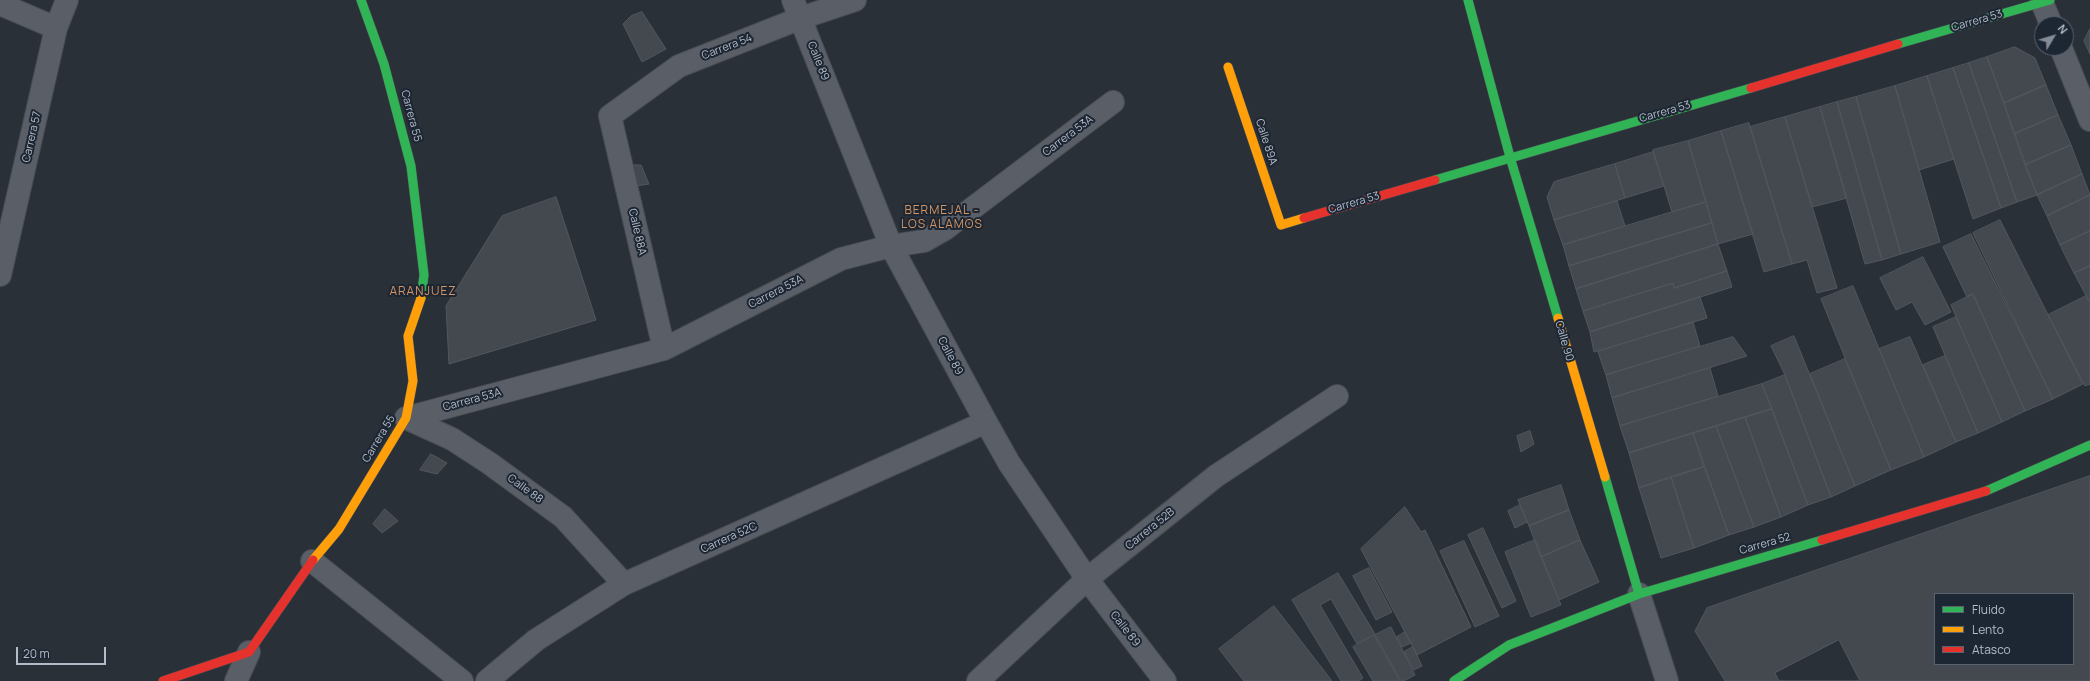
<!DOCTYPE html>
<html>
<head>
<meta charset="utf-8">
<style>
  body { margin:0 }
  #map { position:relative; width:2090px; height:681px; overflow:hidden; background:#2a3038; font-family:Manrope,sans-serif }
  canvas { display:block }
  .legend { position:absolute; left:1934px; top:593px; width:140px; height:72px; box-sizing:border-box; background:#1d2633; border:1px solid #59626f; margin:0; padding:5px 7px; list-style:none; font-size:12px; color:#b4bcc9 }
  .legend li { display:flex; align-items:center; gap:8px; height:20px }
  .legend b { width:20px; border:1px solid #59626f }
  .north { position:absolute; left:2034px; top:16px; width:40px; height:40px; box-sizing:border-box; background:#1d2633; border:1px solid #59626f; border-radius:50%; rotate:52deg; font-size:11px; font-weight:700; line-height:16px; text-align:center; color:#b4bcc9 }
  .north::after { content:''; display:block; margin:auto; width:14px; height:18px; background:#848b96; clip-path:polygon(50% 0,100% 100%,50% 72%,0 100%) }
  .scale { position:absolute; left:16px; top:647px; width:90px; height:18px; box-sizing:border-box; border:2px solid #b4bcc9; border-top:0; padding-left:5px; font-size:12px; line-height:14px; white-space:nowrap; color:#b4bcc9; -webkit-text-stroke:3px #1d2633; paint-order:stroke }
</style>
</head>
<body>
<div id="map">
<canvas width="2090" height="681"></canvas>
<ul class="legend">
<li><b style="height:5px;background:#30b455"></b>Fluido</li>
<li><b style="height:5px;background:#ff9f0a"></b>Lento</li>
<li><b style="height:5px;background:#e5322d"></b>Atasco</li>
</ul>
<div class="north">N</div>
<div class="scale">20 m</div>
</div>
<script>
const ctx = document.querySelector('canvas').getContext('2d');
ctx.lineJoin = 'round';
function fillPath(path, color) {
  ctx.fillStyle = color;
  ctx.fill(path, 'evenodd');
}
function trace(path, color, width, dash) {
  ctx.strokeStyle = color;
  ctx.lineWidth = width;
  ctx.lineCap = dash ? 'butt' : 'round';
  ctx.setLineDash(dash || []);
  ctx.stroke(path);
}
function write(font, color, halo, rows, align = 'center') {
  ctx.font = font + ' Manrope,sans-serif';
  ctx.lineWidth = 4;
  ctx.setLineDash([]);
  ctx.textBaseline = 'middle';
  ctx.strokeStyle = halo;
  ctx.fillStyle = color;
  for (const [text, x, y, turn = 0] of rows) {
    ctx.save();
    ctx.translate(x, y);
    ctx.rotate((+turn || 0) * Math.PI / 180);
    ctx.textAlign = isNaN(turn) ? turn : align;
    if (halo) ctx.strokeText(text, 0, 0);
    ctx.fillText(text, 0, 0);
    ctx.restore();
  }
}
const building = new Path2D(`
  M 642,12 L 666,49 L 642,62 L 623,24 L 631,16 Z
  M 2090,29 L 2090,54 L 2084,41 Z
  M 2015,47 L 2035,58 L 2046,85 L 2004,103 L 1987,57 Z
  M 1987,57 L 2037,195 L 2017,202 L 1969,63 Z
  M 1969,63 L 2017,202 L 2001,208 L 1953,68 Z
  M 1953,68 L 2001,208 L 1973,219 L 1927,76 Z
  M 1927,76 L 1954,159 L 1919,170 L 1895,86 Z
  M 2046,85 L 2058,115 L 2014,134 L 2004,103 Z
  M 1895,86 L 1940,242 L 1901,254 L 1856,97 Z
  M 1856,97 L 1901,254 L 1882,260 L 1837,102 Z
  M 1837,102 L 1882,260 L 1865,264 L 1820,107 Z
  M 1820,107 L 1847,198 L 1812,207 L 1785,117 Z
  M 2058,115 L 2071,145 L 2025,165 L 2014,134 Z
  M 1785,117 L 1837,288 L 1817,293 L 1807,260 L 1792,264 L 1750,127 Z
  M 1749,123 L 1792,264 L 1764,272 L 1721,131 Z
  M 1721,131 L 1753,234 L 1718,244 L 1688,141 Z
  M 1688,141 L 1706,202 L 1672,212 L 1653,150 Z
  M 2071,145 L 2082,174 L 2037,195 L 2025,165 Z
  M 1653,152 L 1664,186 L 1625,198 L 1615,164 Z
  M 1615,164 L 1625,198 L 1554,220 L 1547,197 L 1554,182 Z
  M 630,165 L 641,165 L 649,184 L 636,186 Z
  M 2082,174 L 2090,195 L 2047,216 L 2037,195 Z
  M 2090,195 L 2090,231 L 2060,245 L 2047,216 Z
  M 556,197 L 596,320 L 449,364 L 446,306 L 502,216 Z
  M 1617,201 L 1625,226 L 1563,245 L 1554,220 Z
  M 1706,202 L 1712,223 L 1569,266 L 1563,245 Z
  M 2000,220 L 2083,384 L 2053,399 L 1973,233 Z
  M 1712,223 L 1718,244 L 1576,289 L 1569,266 Z
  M 2090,231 L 2090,266 L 2074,273 L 2060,245 Z
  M 1971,234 L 2053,399 L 2025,411 L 1973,294 L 1967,297 L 1943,247 Z
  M 1718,244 L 1727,271 L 1674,288 L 1673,283 L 1583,311 L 1576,289 Z
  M 1923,257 L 1951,312 L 1925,325 L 1912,302 L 1896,310 L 1880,278 Z
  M 2090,266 L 2090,303 L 2074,273 Z
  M 1727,271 L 1732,287 L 1590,332 L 1583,311 L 1673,283 L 1674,288 Z
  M 1853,286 L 1924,457 L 1891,470 L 1821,299 Z
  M 1973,294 L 2025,411 L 2002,422 L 1951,305 Z
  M 2086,296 L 2090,303 L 2090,384 L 2085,386 L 2048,315 Z
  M 1700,297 L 1707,318 L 1594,352 L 1590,332 Z
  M 1956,317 L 2002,422 L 1978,433 L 1933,327 Z
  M 1693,322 L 1700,346 L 1606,375 L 1598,352 Z
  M 1794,336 L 1855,486 L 1831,497 L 1785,375 L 1771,346 Z
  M 1733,337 L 1747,356 L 1612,398 L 1606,375 Z
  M 1910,337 L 1956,442 L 1924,457 L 1879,349 Z
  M 1945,356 L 1978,433 L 1956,442 L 1923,365 Z
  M 1845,359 L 1891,470 L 1855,486 L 1810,374 Z
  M 1710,368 L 1718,396 L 1620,426 L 1612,398 Z
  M 1785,375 L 1831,497 L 1808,505 L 1762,384 Z
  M 1762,384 L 1772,409 L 1629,453 L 1620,426 Z
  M 1772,409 L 1808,505 L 1781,517 L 1745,417 Z
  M 1745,417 L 1781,517 L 1754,527 L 1716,426 Z
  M 1716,426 L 1754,527 L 1729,535 L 1693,433 Z
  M 1530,431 L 1534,444 L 1521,452 L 1517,436 Z
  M 1693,433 L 1704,467 L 1639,488 L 1629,453 Z
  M 431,454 L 447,463 L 437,474 L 420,470 Z
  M 1704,467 L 1729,535 L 1694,548 L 1671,477 Z
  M 2090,476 L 2090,681 L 1725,681 L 1695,631 L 1707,608 ZM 1935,594 L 2073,594 L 2073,664 L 1935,664 Z
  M 1671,477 L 1694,548 L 1661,558 L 1639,488 Z
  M 1561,485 L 1569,510 L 1529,526 L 1518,500 Z
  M 1520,505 L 1527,522 L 1515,528 L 1508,511 Z
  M 1405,507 L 1421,532 L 1425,530 L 1471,627 L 1417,655 L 1361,549 Z
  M 385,509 L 398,521 L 382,533 L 373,524 Z
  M 1569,510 L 1580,540 L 1541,557 L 1529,526 Z
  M 1483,528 L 1516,601 L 1502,608 L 1468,535 Z
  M 1535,540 L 1561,605 L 1531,617 L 1505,552 Z
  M 1580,540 L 1599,582 L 1559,600 L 1541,557 Z
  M 1464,541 L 1499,616 L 1475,627 L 1440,551 Z
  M 1369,568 L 1392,612 L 1376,620 L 1353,576 Z
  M 1338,573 L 1375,634 L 1357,644 L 1331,599 L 1320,605 L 1363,678 L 1359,681 L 1341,681 L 1292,600 Z
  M 1274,606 L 1332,681 L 1244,681 L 1219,649 Z
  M 1391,627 L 1415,675 L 1404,681 L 1401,681 L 1375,635 Z
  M 1405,632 L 1411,643 L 1402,647 L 1397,637 Z
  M 1374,635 L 1400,681 L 1373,681 L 1353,647 Z
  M 1839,640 L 1860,681 L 1779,681 L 1775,673 Z
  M 1413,647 L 1422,666 L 1414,670 L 1404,652 Z`);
fillPath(building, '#444950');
trace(building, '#52575f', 1);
const street = new Path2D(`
  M 793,0 L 891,246 L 986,422 L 1009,463 L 1087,579 L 1165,681
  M 2041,0 L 2051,24
  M 0,4 L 56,28
  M 2061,48 L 2090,120
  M 0,275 L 56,28 L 67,0
  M 664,349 L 610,116 L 679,66 L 801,18 L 855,0
  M 406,418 L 664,349 L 841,259 L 891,246 L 924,241 L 945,229 L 1113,102
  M 406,418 L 452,439 L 489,463 L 563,517 L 624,584
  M 312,561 L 462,681
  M 1639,594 L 1667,681
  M 236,681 L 249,652
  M 487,681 L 536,640 L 624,584 L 986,422
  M 978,681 L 1087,579 L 1216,476 L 1337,396`);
const fast = new Path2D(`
  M 361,0 L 384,64 L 411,166 L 424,275 L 421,298
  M 1468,0 L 1510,157 L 1558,318
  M 1898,44 L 2050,0
  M 1435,180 L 1751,88
  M 1605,477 L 1639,594
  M 1986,491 L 2090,445
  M 1454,681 L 1509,645 L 1639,594 L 1822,540`);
const slow = new Path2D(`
  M 1228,67 L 1281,225 L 1304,218
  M 1558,318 L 1605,477
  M 313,560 L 339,529 L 406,418 L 413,381 L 408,336 L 421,298`);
const jam = new Path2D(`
  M 1751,88 L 1898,44
  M 1304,218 L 1435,180
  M 1822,540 L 1986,491
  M 163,681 L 249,652 L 313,560`);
trace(street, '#484c53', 24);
trace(fast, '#484c53', 10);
trace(slow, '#484c53', 10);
trace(jam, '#484c53', 10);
trace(street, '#5a5e66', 22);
trace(fast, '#30b455', 9);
trace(slow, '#ff9f0a', 9);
trace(jam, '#e5322d', 9);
write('11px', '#b4bcc9', '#1d2633', [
  ["Carrera 53",1977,21,-16],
  ["Carrera 54",727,47,-21],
  ["Calle 89",818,61,68],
  ["Carrera 53",1665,112,-16],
  ["Carrera 55",411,116,75],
  ["Carrera 53A",1068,136,-37],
  ["Carrera 57",32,137,-77],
  ["Calle 89A",1266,142,72],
  ["Carrera 53",1354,203,-16],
  ["Calle 88A",637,232,77],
  ["Carrera 53A",776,292,-27],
  ["Calle 90",1564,341,74],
  ["Calle 89",950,356,62],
  ["Carrera 53A",472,400,-15],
  ["Carrera 55",379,439,-59],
  ["Calle 88",525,489,36],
  ["Carrera 52B",1150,529,-39],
  ["Carrera 52C",729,538,-24],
  ["Carrera 52",1765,544,-16],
  ["Calle 89",1125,629,52]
]);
ctx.letterSpacing = '1px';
write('12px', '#d59563', '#1d2633', [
  ["BERMEJAL -",942,211],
  ["LOS ALAMOS",942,225],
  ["ARANJUEZ",423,292]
]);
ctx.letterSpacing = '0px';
</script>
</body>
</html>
